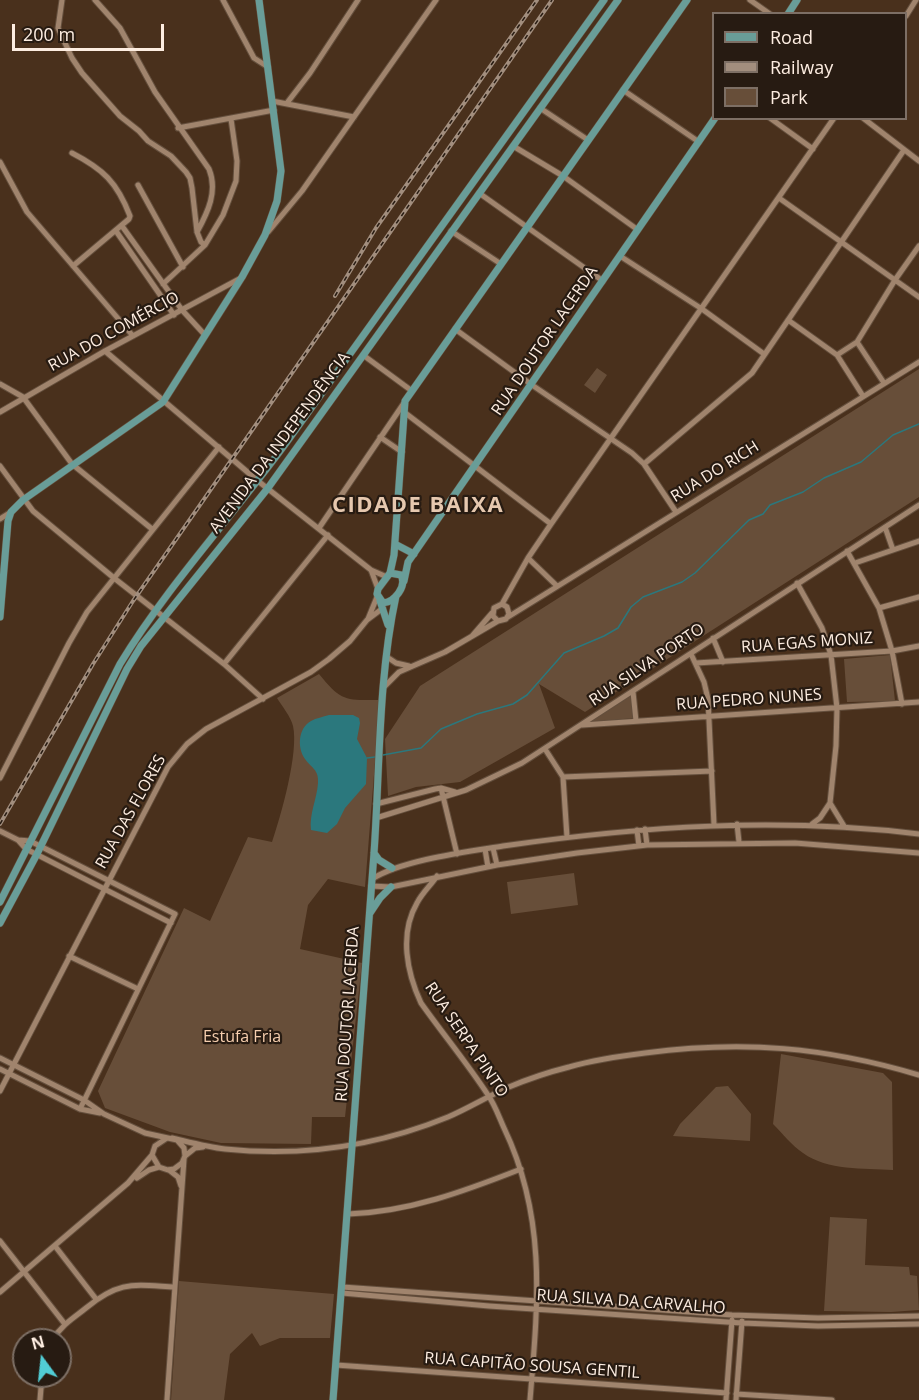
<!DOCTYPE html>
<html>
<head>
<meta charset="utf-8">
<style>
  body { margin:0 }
  #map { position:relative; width:919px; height:1400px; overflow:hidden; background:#49301c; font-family:"Open Sans",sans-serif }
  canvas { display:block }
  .legend { position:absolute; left:712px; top:12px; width:195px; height:108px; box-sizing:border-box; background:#271b12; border:2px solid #7d6f65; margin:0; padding:8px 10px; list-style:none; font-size:18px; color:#fdede1 }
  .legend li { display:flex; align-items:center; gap:12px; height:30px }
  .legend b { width:30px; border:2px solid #7d6f65 }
  .north { position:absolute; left:12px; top:1328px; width:60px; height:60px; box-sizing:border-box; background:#271b12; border:2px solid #7d6f65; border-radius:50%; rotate:345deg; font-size:16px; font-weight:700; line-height:24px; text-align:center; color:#fdede1 }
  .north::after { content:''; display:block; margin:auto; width:21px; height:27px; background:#51ccd4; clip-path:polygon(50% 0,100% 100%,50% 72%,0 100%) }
  .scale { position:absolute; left:12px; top:24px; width:152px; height:27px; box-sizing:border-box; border:3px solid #fdede1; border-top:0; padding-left:8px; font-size:18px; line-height:21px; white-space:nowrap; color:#fdede1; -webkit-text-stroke:4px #271b12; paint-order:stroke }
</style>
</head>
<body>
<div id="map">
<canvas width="919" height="1400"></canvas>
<ul class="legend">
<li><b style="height:8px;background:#699d98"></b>Road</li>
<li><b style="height:8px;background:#a28e7e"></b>Railway</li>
<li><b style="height:16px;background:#674e39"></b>Park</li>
</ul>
<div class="north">N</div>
<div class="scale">200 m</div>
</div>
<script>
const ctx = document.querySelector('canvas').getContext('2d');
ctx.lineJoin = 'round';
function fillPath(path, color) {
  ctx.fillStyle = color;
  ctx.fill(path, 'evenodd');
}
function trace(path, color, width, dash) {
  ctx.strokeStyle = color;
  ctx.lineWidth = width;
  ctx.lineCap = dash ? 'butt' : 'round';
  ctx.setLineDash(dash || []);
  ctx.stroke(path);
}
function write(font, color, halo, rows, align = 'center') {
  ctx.font = font + ' "Open Sans",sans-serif';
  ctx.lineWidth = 4.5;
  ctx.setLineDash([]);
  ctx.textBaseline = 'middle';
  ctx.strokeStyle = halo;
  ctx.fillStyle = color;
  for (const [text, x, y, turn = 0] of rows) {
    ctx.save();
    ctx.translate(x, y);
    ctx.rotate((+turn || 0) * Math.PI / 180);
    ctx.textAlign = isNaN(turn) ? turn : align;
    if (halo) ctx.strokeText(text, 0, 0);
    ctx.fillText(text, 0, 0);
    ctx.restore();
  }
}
fillPath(new Path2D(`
  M 597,368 L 607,375 L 595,393 L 584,385 Z
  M 919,369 L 919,497 L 585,712 L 539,684 L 555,728 L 460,782 L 416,787 L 388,796 L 385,739 L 420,686 Z
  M 890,655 L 895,701 L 847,702 L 844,659 Z
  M 319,674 C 342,702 345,700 380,700 L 365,887 L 328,879 L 308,905 L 300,949 L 362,963 L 345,1117 L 312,1117 L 311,1144 L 221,1143 L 170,1132 L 105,1108 L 98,1091 L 184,908 L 210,921 L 248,837 L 272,842 C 281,816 299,752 293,726 C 291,717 282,706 277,698 Z
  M 632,695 L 633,718 L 588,723 Z
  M 574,873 L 578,905 L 511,914 L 507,882 Z
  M 781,1054 L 883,1073 L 892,1082 L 893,1170 C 863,1168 828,1171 803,1153 C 792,1146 782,1133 773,1124 Z
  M 728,1086 L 751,1114 L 750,1141 L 673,1136 L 680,1124 L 716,1087 Z
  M 830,1217 L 867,1219 L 865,1265 L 909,1267 L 910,1275 L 917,1276 L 919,1310 L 891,1312 L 824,1311 Z
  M 179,1281 L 334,1294 L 330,1338 L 280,1338 L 260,1346 L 252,1333 L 230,1354 L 224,1400 L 171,1400 Z`), '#674e39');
fillPath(new Path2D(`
  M 329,715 L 353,715 L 359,718 L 360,723 L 357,739 L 367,758 L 366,784 L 345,808 L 337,824 L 327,833 L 311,830 C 309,814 317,799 318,783 C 319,769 311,768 305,759 C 297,748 298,728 311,721 C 316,718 323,717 329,715 Z`), '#2b787d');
trace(new Path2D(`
  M 383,755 L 421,748 L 441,729 L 477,714 L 513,704 L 527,695 L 564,653 L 604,636 L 618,628 L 631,607 L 643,597 L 682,582 L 695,573 L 749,520 L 763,514 L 770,505 L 803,492 L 824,478 L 861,462 L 893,435 L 919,424
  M 367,758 L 375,757`), '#2b787d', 1.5);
const minor = new Path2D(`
  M 62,0 L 58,28 L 72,58 L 82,73 L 120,116 L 139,131 L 148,141 L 171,156 L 186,172 L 190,178 L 192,188 L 197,232 L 201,242 L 205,245
  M 95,0 L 120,28 L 155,92 L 209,169 C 218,191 208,212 197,232
  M 223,0 L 254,58 L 268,67
  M 750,0 L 770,14
  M 906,16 L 916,0
  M 623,90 L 699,142
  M 272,101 L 354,117
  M 287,103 L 310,73 L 358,0
  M 540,108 L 588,140
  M 770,118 L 813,149
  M 863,118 L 919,161
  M 178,128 L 274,110
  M 513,146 L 563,176 L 638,230
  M 72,153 C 103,169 117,182 130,216 L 129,219 L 73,266
  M 0,162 L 27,212 L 133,336
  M 138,185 L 183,267
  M 479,193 L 603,281
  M 779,198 L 919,297
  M 122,226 L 182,310 L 204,334
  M 116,231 L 174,315
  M 451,231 L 501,264
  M 268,232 L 302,191 L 436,0
  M 620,256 L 702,309 L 764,354
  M 163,284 L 205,245 L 223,215 L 236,181 L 237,161 L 231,119
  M 788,320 L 837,355 L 863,396
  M 455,329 L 532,385 L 632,453 L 644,464 L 676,512
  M 857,342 L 884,383
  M 105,351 L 258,481 L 371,570 L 387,577
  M 363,355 L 412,391
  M 837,355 L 857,342 L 895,280 L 919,246
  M 0,384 L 23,397 L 72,464 L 152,529
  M 0,412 L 105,351 L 241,278
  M 404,412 L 551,524
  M 380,437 L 402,452
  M 644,464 L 752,373 L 904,150
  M 0,466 L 33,511 L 114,578 L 224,664 L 263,699
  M 0,519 L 11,512
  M 885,527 L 893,550
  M 319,528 L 404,403
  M 847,551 L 879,608 L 892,651 L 902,704
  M 528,558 L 557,586
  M 855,563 L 919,541
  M 371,570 L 378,589
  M 797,583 L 822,628 L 831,655 L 837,708 L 836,746 L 830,803 L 820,818 L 812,824
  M 502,604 L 507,607 L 509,614 L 506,619 L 498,621 L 493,616 L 494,608 L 502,604 L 528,558 L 551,524 L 834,118
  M 879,608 L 919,597
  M 508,617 L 919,362
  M 368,619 L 377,597
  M 473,635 L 492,613
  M 713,638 L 723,662
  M 691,654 L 704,682 L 708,699 L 714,825
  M 387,657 L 396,663 L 409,666
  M 696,663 L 892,651 L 919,646
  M 224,664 L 328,535
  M 384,687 L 399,672 L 445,652 L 498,621
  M 633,692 L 636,721
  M 582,725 L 919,702
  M 545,749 L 563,777 L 567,837
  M 563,777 L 712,771
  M 0,778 L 69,643 L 87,612 L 219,447
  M 441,788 L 457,854
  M 830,803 L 844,826
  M 376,804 L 435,789 L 441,788 L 455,792
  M 376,818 L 466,790 L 522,763 L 919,505
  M 737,824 L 739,842
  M 645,829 L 647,845
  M 637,830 L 639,846
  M 0,831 L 18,840 L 30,841 L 40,846 L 175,914 L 80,1109
  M 18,840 L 26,849 L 171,923
  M 493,848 L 497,865
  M 485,849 L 488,867
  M 437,876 C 431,885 422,893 417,903 C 399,934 407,973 421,1003 C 443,1034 467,1063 488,1095 C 495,1105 499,1117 504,1128 C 547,1218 538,1304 530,1400
  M 372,879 C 402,860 466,852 503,846 C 643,826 778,817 919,834
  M 371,886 L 391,887 L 497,865 L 577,853 L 647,845 L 795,843 L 919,853
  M 69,956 L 138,989
  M 0,1058 L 84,1100 L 104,1114 L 145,1133 L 177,1140 L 184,1148 L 185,1156 L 182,1163 L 174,1169 L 168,1170 L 159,1167 L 152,1155 L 155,1146 L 167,1138
  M 0,1069 L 80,1109 L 100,1113
  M 0,1091 L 168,767 L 187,744 L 206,729 L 311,672 L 329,659 L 350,641 L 367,620 L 383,608
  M 172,1138 C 189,1142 207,1147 225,1149 C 301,1157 377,1146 448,1117 C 469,1108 488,1096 509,1087 C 528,1079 549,1072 569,1067 C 594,1060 620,1056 645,1053 C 743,1040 825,1047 919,1075
  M 185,1156 L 195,1148 L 203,1147
  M 169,1170 L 178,1177 L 181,1186
  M 137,1178 L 149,1170 L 159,1167
  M 348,1214 C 409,1212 465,1191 521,1169
  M 0,1241 L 64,1323
  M 55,1246 L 96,1299
  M 342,1287 L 732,1315 L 818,1318 L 919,1316
  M 0,1292 L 128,1183 L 152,1155
  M 342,1293 L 489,1306 L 742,1323 L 818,1326 L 919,1324
  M 52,1340 C 64,1323 71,1320 86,1308 C 120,1280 134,1285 175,1287
  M 336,1365 L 727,1393
  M 736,1394 L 832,1400
  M 40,1400 L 42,1376
  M 167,1400 L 184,1159
  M 726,1400 L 732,1320
  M 736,1400 L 742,1321`);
const major = new Path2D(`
  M 788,14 L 797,0
  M 395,544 L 414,554
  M 390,573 L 401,575 C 407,586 395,602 383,603 L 377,594 L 378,589 L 390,573 L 394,555 L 405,401 L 687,0
  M 404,581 L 408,562 L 715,118
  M 380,601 L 388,625
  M 0,617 L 8,521 L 11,512 L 23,500 L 163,402 L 242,277 L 265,235 L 277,201 L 281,171 L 259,0
  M 374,853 L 379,860 L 392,868
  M 0,902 L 120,664 C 168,585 232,517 286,443 C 393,296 497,147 604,0
  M 370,913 L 380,898 L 391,887
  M 0,923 L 37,854 L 127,669 L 141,646 L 268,488 L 618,0
  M 333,1400 C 347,1218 361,1036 374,853 C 380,769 378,679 396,596`);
trace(minor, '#644f3d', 7);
trace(major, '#644f3d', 8);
trace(minor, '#a0846d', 5);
trace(major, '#699d98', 7);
const rail = new Path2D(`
  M 335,296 L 376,228 L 537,0
  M 0,824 L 93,664 L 133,601 L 552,0`);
trace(rail, '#a28e7e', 4);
trace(rail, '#271b12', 1.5, [4.5]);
write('16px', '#fdede1', '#271b12', [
  ["RUA DO COMÉRCIO",114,332,-29],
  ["RUA DOUTOR LACERDA",545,341,-56],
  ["AVENIDA DA INDEPENDÊNCIA",280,443,-53],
  ["RUA DO RICH",715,472,-32],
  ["RUA EGAS MONIZ",807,643,-4],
  ["RUA SILVA PORTO",647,665,-34],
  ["RUA PEDRO NUNES",749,700,-4],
  ["RUA DAS FLORES",131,812,-61],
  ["RUA DOUTOR LACERDA",348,1014,-86],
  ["RUA SERPA PINTO",466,1040,56],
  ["RUA SILVA DA CARVALHO",631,1302,4],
  ["RUA CAPITÃO SOUSA GENTIL",532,1366,4]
]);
write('16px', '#f6ceae', '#271b12', [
  ["Estufa Fria",242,1037]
]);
ctx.letterSpacing = '1.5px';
write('bold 22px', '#e6c8af', '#271b12', [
  ["CIDADE BAIXA",418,506]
]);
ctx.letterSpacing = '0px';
</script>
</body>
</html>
